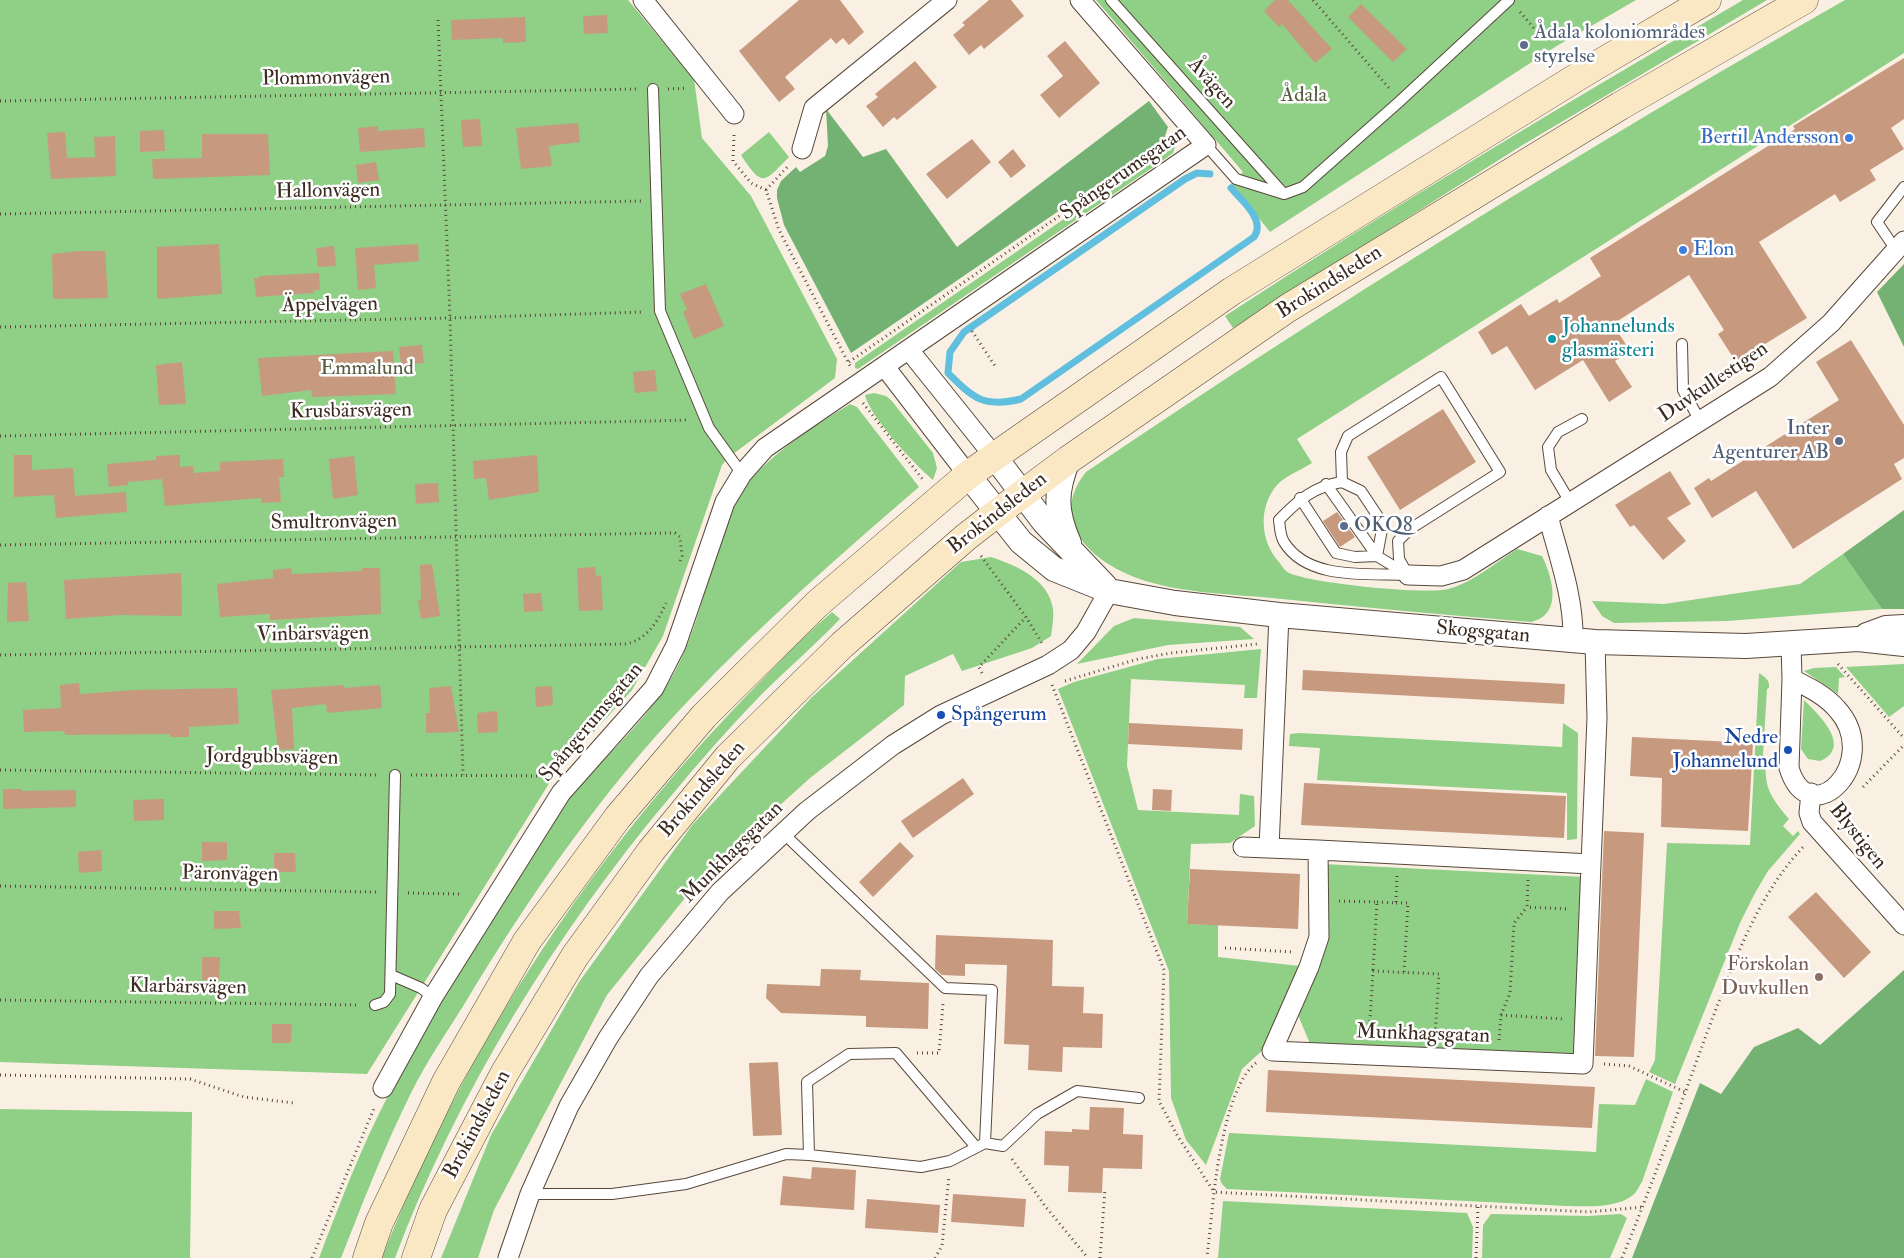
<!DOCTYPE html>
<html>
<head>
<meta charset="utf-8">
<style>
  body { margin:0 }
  canvas { display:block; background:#f9f0e3 }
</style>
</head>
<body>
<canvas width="1904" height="1258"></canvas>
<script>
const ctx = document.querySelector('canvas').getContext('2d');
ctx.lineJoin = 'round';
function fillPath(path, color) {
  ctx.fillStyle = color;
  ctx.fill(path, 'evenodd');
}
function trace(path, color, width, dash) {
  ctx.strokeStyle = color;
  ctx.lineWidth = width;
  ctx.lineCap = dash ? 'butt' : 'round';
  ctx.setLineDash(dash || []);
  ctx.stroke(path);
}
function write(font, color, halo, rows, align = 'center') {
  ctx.font = font + ' "IM FELL Double Pica",serif';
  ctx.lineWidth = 5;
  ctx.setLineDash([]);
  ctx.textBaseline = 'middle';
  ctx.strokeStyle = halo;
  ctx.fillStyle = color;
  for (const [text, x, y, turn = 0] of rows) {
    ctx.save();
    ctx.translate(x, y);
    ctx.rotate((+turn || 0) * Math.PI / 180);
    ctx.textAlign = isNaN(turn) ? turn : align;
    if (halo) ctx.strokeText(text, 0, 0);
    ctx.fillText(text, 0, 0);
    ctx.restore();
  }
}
fillPath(new Path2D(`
  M 0,0 L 628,0 L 694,79 L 702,138 L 751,196 L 837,359 L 835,378 L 729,457 L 722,465 L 663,636 L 632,690 L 555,774 L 367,1074 L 0,1062 Z
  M 1096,0 L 1636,0 L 1555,47 L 1270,232 L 1231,184 L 1243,172 Z
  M 1743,0 L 1767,0 L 1521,146 L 1233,328 L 1225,316 C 1394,205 1569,102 1743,0 Z
  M 1845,0 L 1904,0 L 1904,53 L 1297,439 L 1312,463 C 1301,470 1285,476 1277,485 C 1258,507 1260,541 1279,562 C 1282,566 1285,571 1289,573 C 1311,583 1424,595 1448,589 C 1472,583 1495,563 1517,549 L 1542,556 C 1553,578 1563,615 1531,622 C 1445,615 1358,607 1272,598 C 1228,594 1178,593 1137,578 C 1091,561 1047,521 1086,472 C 1333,305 1586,147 1845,0 Z
  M 769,132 L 789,157 C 764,182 763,189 741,155 Z
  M 1177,141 L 1173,153 L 1165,159 L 858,369 L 855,368 L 855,363 Z
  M 874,393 L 886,396 L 891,400 L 933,453 L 937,468 L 933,480 C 915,465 870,417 865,395 Z
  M 850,404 L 857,407 L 919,487 C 840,555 761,624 689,700 C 602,791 530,895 465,1003 C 447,1032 427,1061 412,1091 C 385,1145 363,1202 341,1258 L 319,1258 C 340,1203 361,1147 389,1094 C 441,994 505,899 566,803 C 598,762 641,727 669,682 C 702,628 708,562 734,505 C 754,463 811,428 850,404 Z
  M 1843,554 L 1882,609 L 1727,621 L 1614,623 L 1602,616 L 1592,601 L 1664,604 L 1800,584 Z
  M 991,557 C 1015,565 1049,579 1053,609 C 1054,618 1052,628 1051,636 L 1032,648 L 962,671 L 953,654 L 905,676 L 904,705 L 810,778 L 705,873 L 607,995 L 494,1210 L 478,1258 L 441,1258 L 491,1135 L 579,982 L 693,824 L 811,698 L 961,562 Z
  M 832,612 L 840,619 C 814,646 786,670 760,696 C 729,728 699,762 671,796 C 557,931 457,1093 395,1258 L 382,1258 C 462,1054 582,869 733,710 C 765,677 797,642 832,612 Z
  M 1134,618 L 1240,627 L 1254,639 L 1168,645 L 1077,664 L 1114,626 Z
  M 1261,649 L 1257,698 L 1244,698 L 1245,685 L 1131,679 L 1127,766 L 1138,810 L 1239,815 L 1240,794 L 1254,796 L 1255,826 L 1230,843 L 1191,844 L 1187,924 L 1218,925 L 1218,957 L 1300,966 L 1266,1047 L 1242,1069 L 1206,1165 L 1186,1140 L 1171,1098 L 1169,971 L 1058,689 L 1074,682 L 1158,659 Z
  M 1904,664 L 1904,706 L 1889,717 L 1846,667 Z
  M 1836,667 L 1845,677 L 1839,678 L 1838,694 L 1804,671 L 1814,668 Z
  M 1759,673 C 1765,677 1770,680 1769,688 L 1767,689 L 1763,755 L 1766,756 C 1764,788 1769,795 1789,819 L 1783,826 L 1793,836 L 1798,831 L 1800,834 L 1768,871 L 1755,893 L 1740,923 L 1675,1084 L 1649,1072 L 1655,1060 L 1667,843 L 1750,845 Z
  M 1804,700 C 1817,713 1854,747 1820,761 L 1808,759 L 1801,749 Z
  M 1563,723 L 1578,733 L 1577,839 L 1567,840 L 1567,793 L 1317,780 L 1320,748 L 1289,746 L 1290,734 L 1300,733 L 1562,747 Z
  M 1323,864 L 1585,877 L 1578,1058 L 1311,1046 L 1298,1015 L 1324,939 Z
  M 1646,1079 L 1673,1092 L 1642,1182 C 1639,1186 1637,1192 1633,1195 C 1616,1209 1586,1206 1566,1206 L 1227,1189 L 1222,1184 L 1220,1179 L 1229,1133 L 1596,1152 L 1599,1104 L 1635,1105 Z
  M 0,1109 L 192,1112 L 190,1258 L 0,1258 Z
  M 1223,1201 L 1467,1213 L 1473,1227 L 1472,1258 L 1218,1258 Z
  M 1491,1214 L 1588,1216 L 1621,1214 L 1627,1218 L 1610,1258 L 1482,1258 L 1483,1225 Z`), '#8fcf86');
fillPath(new Path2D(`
  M 1149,101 L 1168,127 L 1164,139 L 851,353 L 784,225 L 777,198 L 777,190 L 781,181 L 796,167 L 800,172 L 825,156 L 828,146 L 826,109 L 863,157 L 886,149 L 957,247 Z
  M 1904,264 L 1904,347 L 1877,292 Z
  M 1904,510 L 1904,609 L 1882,609 L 1843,554 Z
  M 1904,970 L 1904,1258 L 1632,1258 L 1700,1083 L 1721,1094 L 1754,1047 L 1798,1028 L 1820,1045 Z`), '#73b273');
trace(new Path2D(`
  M 1210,174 L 1197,173 L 1185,179 L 964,332 L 950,352 L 948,373 C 974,399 984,408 1021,399 L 1254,237 C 1266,220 1242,201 1231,188`), '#60bedf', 7);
fillPath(new Path2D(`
  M 799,0 L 840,0 L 864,32 L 849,45 L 843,38 L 836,44 L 831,38 L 785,77 L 795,89 L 779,102 L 739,51 Z
  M 989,0 L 1011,0 L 1024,16 L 984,49 L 981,45 L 969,55 L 953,35 L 965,25 L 962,23 Z
  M 1275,0 L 1288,0 L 1332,49 L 1315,63 L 1282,24 L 1279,27 L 1264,11 Z
  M 1361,4 L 1407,49 L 1393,62 L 1348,17 Z
  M 607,15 L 608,33 L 584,34 L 583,16 Z
  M 525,17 L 526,42 L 503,43 L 503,38 L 452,40 L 451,20 Z
  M 1065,41 L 1100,83 L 1059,118 L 1040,95 L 1063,76 L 1047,56 Z
  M 1904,58 L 1904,119 L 1891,128 L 1904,149 L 1870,170 L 1876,180 L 1840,202 L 1835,194 L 1759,242 L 1807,318 L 1736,362 L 1718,334 L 1724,330 L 1689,275 L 1613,324 L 1630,351 L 1615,361 L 1632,387 L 1609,402 L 1583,360 L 1535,390 L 1507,346 L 1492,355 L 1478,332 L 1521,304 L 1529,316 L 1557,299 L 1559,303 L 1601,276 L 1590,258 L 1795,129 L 1793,126 Z
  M 915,61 L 937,87 L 897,120 L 894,117 L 883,127 L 866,106 L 878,97 L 875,94 Z
  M 480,119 L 482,146 L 463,147 L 461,120 Z
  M 578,123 L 580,142 L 549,146 L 552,166 L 521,169 L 516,128 Z
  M 378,126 L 378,131 L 424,128 L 425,147 L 360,152 L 358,128 Z
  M 164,130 L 165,151 L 140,152 L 140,131 Z
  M 65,132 L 67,158 L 95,157 L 94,137 L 115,136 L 116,176 L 51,179 L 47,133 Z
  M 202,134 L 268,134 L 270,175 L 153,179 L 152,159 L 202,158 Z
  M 972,139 L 991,162 L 947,199 L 926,174 Z
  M 1013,149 L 1026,166 L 1011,178 L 998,162 Z
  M 376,162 L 379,180 L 358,183 L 356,165 Z
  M 219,244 L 222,294 L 157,299 L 157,247 Z
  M 418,244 L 419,261 L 374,265 L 376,288 L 358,290 L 355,248 Z
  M 334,246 L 336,266 L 318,267 L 316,248 Z
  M 79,251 L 105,251 L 108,298 L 53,299 L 52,254 Z
  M 319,273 L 320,290 L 314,290 L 314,293 L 256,297 L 254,278 L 259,278 L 259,276 Z
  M 706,284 L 724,326 L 694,339 L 683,312 L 687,310 L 680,294 Z
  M 1851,340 L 1904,425 L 1904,458 L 1894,464 L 1902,479 L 1793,549 L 1756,491 L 1712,518 L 1694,488 L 1709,478 L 1711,481 L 1839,400 L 1816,362 Z
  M 422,345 L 424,363 L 401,365 L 399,347 Z
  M 393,351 L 396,394 L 312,397 L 311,390 L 262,396 L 258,358 Z
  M 182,362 L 186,404 L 159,405 L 156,365 Z
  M 655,370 L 657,391 L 635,393 L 633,372 Z
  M 1443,409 L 1476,462 L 1400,510 L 1367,457 Z
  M 14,455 L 32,455 L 32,470 L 73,468 L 75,496 L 126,492 L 127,512 L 56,518 L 54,495 L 14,497 Z
  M 180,455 L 180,467 L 193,466 L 194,473 L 220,471 L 220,462 L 283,459 L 284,477 L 279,477 L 281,502 L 261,503 L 261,498 L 165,506 L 162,479 L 128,482 L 128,485 L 109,487 L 107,464 L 156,460 L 156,456 Z
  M 537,455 L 539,492 L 489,500 L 486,478 L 474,479 L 473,461 Z
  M 354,456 L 358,495 L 333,499 L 329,459 Z
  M 1670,471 L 1691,504 L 1667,518 L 1686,541 L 1663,560 L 1634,525 L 1630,527 L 1615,505 Z
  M 438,483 L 439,502 L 416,504 L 415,484 Z
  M 1337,512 L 1355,537 L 1340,547 L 1323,521 Z
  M 432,564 L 440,616 L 421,619 L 418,600 L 421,600 L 420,565 Z
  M 595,567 L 596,576 L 601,575 L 603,610 L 579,611 L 577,568 Z
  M 291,568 L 292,574 L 362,571 L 362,568 L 380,568 L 381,614 L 270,620 L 270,614 L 220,617 L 217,584 L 273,578 L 273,570 Z
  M 181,573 L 182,616 L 120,615 L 66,619 L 64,580 Z
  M 26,582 L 29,621 L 7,622 L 8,583 Z
  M 541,593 L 543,611 L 524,612 L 523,594 Z
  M 1303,670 L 1565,684 L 1564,704 L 1302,690 Z
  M 79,683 L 80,694 L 134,690 L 237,688 L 239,724 L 189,727 L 189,737 L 170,737 L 170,734 L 65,735 L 64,731 L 24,732 L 23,710 L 61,708 L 60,685 Z
  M 344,685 L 344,688 L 380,685 L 382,708 L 327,713 L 326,704 L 292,708 L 294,749 L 278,750 L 271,690 Z
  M 451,686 L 459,732 L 426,733 L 426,713 L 430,713 L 429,688 Z
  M 552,686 L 553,705 L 536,707 L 535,687 Z
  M 497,711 L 498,732 L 478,733 L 477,713 Z
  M 1129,723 L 1243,729 L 1242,750 L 1128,744 Z
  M 1632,737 L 1753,743 L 1748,831 L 1661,827 L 1662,778 L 1630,776 Z
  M 963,778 L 974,794 L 913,838 L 901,821 Z
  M 1304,783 L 1566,796 L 1564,838 L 1301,825 Z
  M 3,789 L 22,789 L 22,791 L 76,790 L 76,807 L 3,809 Z
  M 1153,789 L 1172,790 L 1171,811 L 1152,810 Z
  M 164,799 L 164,820 L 134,821 L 133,800 Z
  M 1604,831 L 1644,833 L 1634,1057 L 1595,1056 Z
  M 202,842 L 227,842 L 227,860 L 202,861 Z
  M 900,842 L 914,856 L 873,897 L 859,882 Z
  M 101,850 L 102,871 L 79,873 L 78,852 Z
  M 274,853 L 295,853 L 296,872 L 274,872 Z
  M 1190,869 L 1300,874 L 1298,929 L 1187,924 Z
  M 1816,892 L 1871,952 L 1844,978 L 1788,917 Z
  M 214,911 L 239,911 L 241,928 L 214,929 Z
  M 936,935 L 1053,940 L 1052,986 L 1084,987 L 1083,1013 L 1103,1014 L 1102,1048 L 1063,1047 L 1062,1072 L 1028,1070 L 1029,1045 L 1004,1044 L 1007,965 L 965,964 L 965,976 L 942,975 L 935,969 Z
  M 202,957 L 220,957 L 219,980 L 202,980 Z
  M 821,969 L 861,970 L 860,980 L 929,983 L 928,1029 L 866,1027 L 866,1016 L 781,1013 L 766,998 L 767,984 L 820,986 Z
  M 272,1024 L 292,1024 L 291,1043 L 272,1043 Z
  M 778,1062 L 782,1135 L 753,1136 L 749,1063 Z
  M 1268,1070 L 1595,1087 L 1592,1128 L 1266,1112 Z
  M 1090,1107 L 1124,1108 L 1123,1134 L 1143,1135 L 1142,1169 L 1103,1168 L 1102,1193 L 1068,1192 L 1069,1166 L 1044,1165 L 1045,1131 L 1072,1132 L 1072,1129 L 1089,1130 Z
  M 812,1167 L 856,1170 L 854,1210 L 780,1205 L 783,1176 L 811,1179 Z
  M 953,1194 L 1026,1199 L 1024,1227 L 951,1222 Z
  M 867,1199 L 940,1205 L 938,1233 L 865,1228 Z`), '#c79a80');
const service = new Path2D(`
  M 1111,0 L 1283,193
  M 653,89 L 660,311 L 709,428 L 742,474
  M 1206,145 L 1236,179 L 1284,194 L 1303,187 L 1400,101 L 1509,0
  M 1896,250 L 1877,222 L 1904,187
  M 1682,344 L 1683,390 L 1700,421
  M 1342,482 L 1341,452 L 1348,436 L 1441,377 L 1500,472 L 1410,529 L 1398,541 L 1399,559 L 1408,575
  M 1342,482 L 1361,491 L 1383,524 L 1377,556 L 1408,575 C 1368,573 1308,581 1284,542 C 1280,536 1280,527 1279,520 C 1298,500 1315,486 1342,482 Z
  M 1326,484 L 1377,556
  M 1300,498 L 1336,553 L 1355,557 L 1377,556
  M 1570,502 L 1551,470 L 1548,447 L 1558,432 L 1582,419
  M 783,833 L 945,988 L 992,990 L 985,1143 L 950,1161 L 921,1167 L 809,1155 L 807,1082 L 849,1054 L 896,1053 L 976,1147
  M 391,975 L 421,988 L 433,997
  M 375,1005 L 384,1002 L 390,994 L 395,775
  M 985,1143 L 1003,1146 L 1037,1114 L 1077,1091 L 1139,1098
  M 530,1194 L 612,1194 L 686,1184 L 786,1154 L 809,1155`);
const minor = new Path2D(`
  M 643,0 L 734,114
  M 802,149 L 814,108 L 947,0
  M 909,350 L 994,456
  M 885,367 L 968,475
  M 1548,516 C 1559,557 1574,598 1573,640
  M 1408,575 L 1441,576 L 1463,570 L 1770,377 L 1831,323 L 1904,241
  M 1791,644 L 1792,679 L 1789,768 C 1810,836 1884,761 1837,709 C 1825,695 1808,687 1792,679
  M 1811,793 L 1809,813 L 1812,822 L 1904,925
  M 1243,847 L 1318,850
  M 1269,848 L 1279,615
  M 1318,850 L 1591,864 L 1583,1064 L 1272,1051 L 1309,967 L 1319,937 Z
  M 1591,864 L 1597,718 L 1595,642
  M 383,1088 L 433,997 L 561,793 L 654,688 L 676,645 L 725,502 L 742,474 L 765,448 L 1206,145 L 1080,0
  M 508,1258 L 530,1194 L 569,1106 L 608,1038 L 649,976 L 720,892 L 807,811 L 893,745 L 941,715 L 1048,665 L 1071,650 L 1086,632 L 1109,591`);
const tertiary = new Path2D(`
  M 994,456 L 1044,522 L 1105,586
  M 1068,460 C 1055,492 1055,511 1069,543
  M 968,475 L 1021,542 L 1054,569 L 1109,591 L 1175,603 L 1279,615 L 1595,642 L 1746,646 L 1858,639 L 1904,644
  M 1867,635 L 1886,628 L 1904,627`);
const secondary = new Path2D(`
  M 367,1258 L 379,1223 L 446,1082 L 527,941 L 618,817 L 704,716 L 817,604 L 968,475 L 1232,291 L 1587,71 L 1707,0
  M 416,1258 L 433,1210 L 504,1074 L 575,956 L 651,851 L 728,757 L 842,645 L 966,537 L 997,513 L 1068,460 L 1288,308 L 1620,106 L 1804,0`);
trace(service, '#58483c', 12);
trace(minor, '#58483c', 21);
trace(tertiary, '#58483c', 26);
trace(secondary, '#58483c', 29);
trace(new Path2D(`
  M 1313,0 L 1389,88
  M 1520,12 L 1544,40
  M 438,20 L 450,318 L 463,775
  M 668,89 L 687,88
  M 0,101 L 637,89
  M 734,135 L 733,161 L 751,183 L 766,190 L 779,230 L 850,366
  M 766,190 L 789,165
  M 0,214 L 642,201
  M 0,327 L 450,318 L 644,312
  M 972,331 L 995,366
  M 849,362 L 1173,137
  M 863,403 L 924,481
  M 0,436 L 689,420
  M 0,545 L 668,533 L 675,533 L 680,537 L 682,556 L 679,564
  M 981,556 L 1026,617 L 1043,645
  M 0,655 L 626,644 C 647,639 657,623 666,603
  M 1838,664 L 1904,738
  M 982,673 L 979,667 L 1026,617
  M 1065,681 L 1138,659 L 1171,653 L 1257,644
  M 1052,685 L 1164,970 L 1159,1101 L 1177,1135 L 1214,1192 L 1207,1258
  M 0,770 L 379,775
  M 411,775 L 544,776
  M 1863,787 L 1904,745
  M 1528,880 L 1527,907 L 1568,909
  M 0,886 L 377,892
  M 408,893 L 459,894
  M 1339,901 L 1377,902 L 1373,971
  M 1377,902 L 1396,903 L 1397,875
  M 1396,903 L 1408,903 L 1404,973
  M 1225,948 L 1293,952
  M 0,1000 L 359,1005
  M 1501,1015 L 1564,1019
  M 1369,1036 L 1373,971 L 1439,974 L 1435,1037
  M 1499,1040 L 1501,1015 L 1510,993 L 1514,923 L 1527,907
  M 917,1053 L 939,1053 L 943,1004
  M 1256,1063 C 1229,1083 1218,1160 1214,1192 L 1589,1212 L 1643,1207
  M 1604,1064 L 1629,1066 L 1685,1092
  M 0,1075 L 190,1079 L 244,1097 L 294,1103
  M 1012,1159 L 1045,1206 L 1088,1258
  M 312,1258 L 375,1106
  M 935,1258 L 942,1246 L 949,1176
  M 1100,1258 L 1105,1189
  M 1476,1258 L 1478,1206
  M 1622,1258 C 1652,1185 1678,1112 1705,1038 C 1731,971 1754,898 1805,845`), '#58483c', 3, [1, 4]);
trace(service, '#fff', 10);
trace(minor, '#fff', 19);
trace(tertiary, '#fff', 24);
trace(secondary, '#fae7c3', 28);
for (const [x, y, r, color] of [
  [1524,45,5,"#5c6f8a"],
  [1849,138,5,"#3f7fe0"],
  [1683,250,5,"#3f7fe0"],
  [1552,339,5,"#0f9aa8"],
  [1839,441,5,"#5c6f8a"],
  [1344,526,5,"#5c6f8a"],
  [941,715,5,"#1a4fb4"],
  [1788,750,5,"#1a4fb4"],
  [1819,977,5,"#8d6e63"]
]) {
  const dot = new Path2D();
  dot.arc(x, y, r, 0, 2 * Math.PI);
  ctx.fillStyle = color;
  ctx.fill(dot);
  trace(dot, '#fff', 2);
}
write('21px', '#4e5e75', '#fff', [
  ["Ådala koloniområdes",1534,33],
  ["styrelse",1534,57],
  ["Inter",1829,429,"right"],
  ["Agenturer AB",1829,453,"right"],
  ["OKQ8",1354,526]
], 'left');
write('21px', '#3b2a1e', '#fff', [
  ["Plommonvägen",326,79,-1],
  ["Åvägen",1211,84,48],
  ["Spångerumsgatan",1124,174,-35],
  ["Hallonvägen",328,192,-1],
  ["Brokindsleden",1330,283,-32],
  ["Äppelvägen",330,306,-1],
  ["Duvkullestigen",1714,383,-34],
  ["Krusbärsvägen",351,412,-1],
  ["Brokindsleden",998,514,-38],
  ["Smultronvägen",334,523,-1],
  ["Skogsgatan",1483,633,5],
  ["Vinbärsvägen",313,635,-1],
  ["Spångerumsgatan",592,723,-50],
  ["Jordgubbsvägen",272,758,1],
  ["Brokindsleden",703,790,-49],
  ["Blystigen",1857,837,51],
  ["Munkhagsgatan",733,853,-45],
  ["Päronvägen",230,875,1],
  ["Klarbärsvägen",188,988,1],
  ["Munkhagsgatan",1423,1035,2],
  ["Brokindsleden",478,1125,-62]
]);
write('21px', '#545c3d', '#fff', [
  ["Ådala",1304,96],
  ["Emmalund",367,369]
]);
write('21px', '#366cbe', '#fff', [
  ["Bertil Andersson",1839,138],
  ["Elon",1693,250,"left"]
], 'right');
write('21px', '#0d838f', '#fff', [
  ["Johannelunds",1562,327],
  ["glasmästeri",1562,351]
], 'left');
write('21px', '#164399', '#fff', [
  ["Spångerum",951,715],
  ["Nedre",1778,738,"right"],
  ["Johannelund",1778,762,"right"]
], 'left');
write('21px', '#785e54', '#fff', [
  ["Förskolan",1809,965],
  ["Duvkullen",1809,989]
], 'right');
</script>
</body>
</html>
